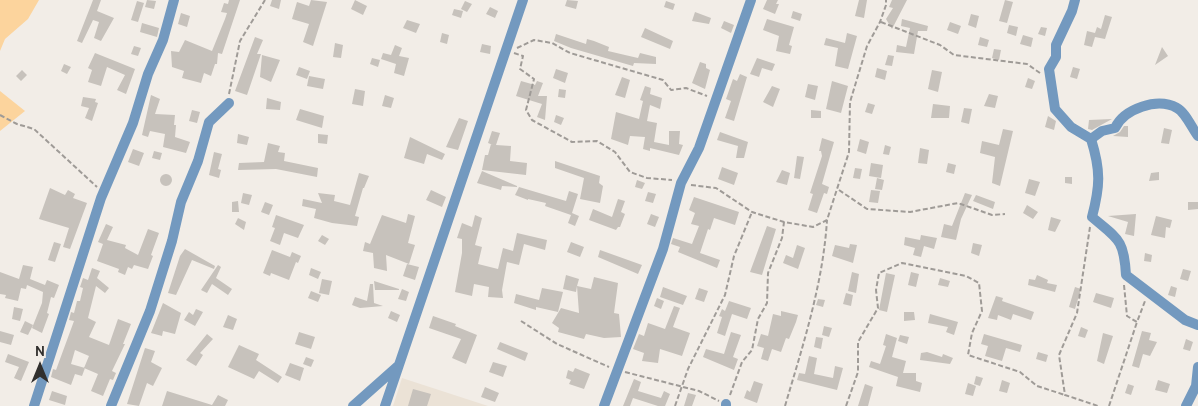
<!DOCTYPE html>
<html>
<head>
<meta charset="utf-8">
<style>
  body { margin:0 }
  #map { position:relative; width:1198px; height:406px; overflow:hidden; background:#f2ede7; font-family:Cabin,sans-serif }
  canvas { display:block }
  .north { position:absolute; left:15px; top:341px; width:50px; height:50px; -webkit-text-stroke:4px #f2ede7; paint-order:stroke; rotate:0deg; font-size:14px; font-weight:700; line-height:20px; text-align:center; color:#312f2d }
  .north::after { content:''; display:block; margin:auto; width:18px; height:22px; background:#312f2d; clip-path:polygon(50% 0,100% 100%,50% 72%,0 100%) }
</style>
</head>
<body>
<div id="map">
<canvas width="1198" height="406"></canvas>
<div class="north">N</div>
</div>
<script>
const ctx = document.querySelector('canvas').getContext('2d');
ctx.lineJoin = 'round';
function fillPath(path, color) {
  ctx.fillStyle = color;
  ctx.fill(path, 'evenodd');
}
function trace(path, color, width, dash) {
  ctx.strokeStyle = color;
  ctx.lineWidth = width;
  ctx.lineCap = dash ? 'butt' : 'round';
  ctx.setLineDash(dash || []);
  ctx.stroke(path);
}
fillPath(new Path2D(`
  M 402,378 L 488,406 L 393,406 Z`), '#ebe2d6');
fillPath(new Path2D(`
  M 0,0 L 39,0 L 28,19 L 5,39 L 0,51 Z
  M 0,91 L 25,111 L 0,131 Z`), '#fcd49d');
fillPath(new Path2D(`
  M 93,0 L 101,0 L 97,11 L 114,18 L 101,41 L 94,38 L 99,22 L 93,20 L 82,43 L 77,41 Z
  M 147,0 L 156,1 L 154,9 L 145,7 Z
  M 229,0 L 240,0 L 222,54 L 218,53 L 217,64 L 215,64 L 211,76 L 204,73 L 201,83 L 182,78 L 184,71 L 172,67 L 171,51 L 179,52 L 185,40 L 212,51 L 225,19 L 227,13 L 221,12 L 224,3 L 228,4 Z
  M 272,0 L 281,0 L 279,9 L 270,6 Z
  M 311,0 L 327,2 L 313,46 L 303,42 L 309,24 L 292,19 L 297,2 L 309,6 Z
  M 355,0 L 367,6 L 363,15 L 351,9 Z
  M 567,0 L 578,1 L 576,9 L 565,6 Z
  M 767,0 L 778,0 L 776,4 L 779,4 L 775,14 L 763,9 Z
  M 859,0 L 867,0 L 864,18 L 855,16 Z
  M 892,0 L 907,0 L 892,29 L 886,19 L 893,8 L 889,7 Z
  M 1005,0 L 1013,2 L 1007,23 L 999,21 Z
  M 137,1 L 144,3 L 138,22 L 131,20 Z
  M 465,1 L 472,4 L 467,12 L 461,9 Z
  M 666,1 L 675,4 L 673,10 L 664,7 Z
  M 490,7 L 498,11 L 495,18 L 486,14 Z
  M 454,9 L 463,11 L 461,18 L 452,15 Z
  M 793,11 L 802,14 L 800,21 L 791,18 Z
  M 695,12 L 711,18 L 709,24 L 692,21 Z
  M 181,13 L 190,16 L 187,27 L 178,24 Z
  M 971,14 L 979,16 L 976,28 L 968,25 Z
  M 1105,15 L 1112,17 L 1105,39 L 1095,37 L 1092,47 L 1084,45 L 1087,31 L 1095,33 L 1097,27 L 1101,29 Z
  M 767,19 L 794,27 L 789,45 L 792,46 L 790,54 L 776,51 L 779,36 L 763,30 Z
  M 902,19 L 928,26 L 927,31 L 918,31 L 914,54 L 896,52 L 897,45 L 906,47 L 910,28 L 901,26 Z
  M 407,20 L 420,24 L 416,33 L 403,28 Z
  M 724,21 L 734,25 L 731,33 L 721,28 Z
  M 950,22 L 961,26 L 958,34 L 947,30 Z
  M 142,23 L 159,28 L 157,37 L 140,32 Z
  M 1009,25 L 1018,27 L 1016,36 L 1007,33 Z
  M 1041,27 L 1047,28 L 1045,36 L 1038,34 Z
  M 645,28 L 673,41 L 670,49 L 641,37 Z
  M 442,33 L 449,35 L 447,44 L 440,42 Z
  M 847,33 L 857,36 L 848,69 L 835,66 L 838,48 L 824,45 L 826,38 L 845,43 Z
  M 556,34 L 586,44 L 587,39 L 594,41 L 609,47 L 608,51 L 625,55 L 638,58 L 640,53 L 656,57 L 656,64 L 634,63 L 633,66 L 571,48 L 554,41 Z
  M 1023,35 L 1033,38 L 1031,47 L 1020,44 Z
  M 255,37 L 263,40 L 257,54 L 261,54 L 247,95 L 235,91 Z
  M 980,37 L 989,40 L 987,47 L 978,45 Z
  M 335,43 L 343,45 L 341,58 L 333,57 Z
  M 482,44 L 491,46 L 490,54 L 480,52 Z
  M 395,45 L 402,48 L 399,56 L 409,58 L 404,76 L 394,73 L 396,64 L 381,59 L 383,53 L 391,55 Z
  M 134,46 L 141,48 L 138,56 L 131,54 Z
  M 1162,47 L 1168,56 L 1155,65 Z
  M 994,49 L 1001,50 L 999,60 L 992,58 Z
  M 95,53 L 135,69 L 126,94 L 117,90 L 125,75 L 107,67 L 101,86 L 88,82 L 92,70 L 88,68 Z
  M 262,55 L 280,60 L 271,82 L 260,77 Z
  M 888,55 L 894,56 L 892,66 L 885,65 Z
  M 372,58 L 380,60 L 378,67 L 370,64 Z
  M 757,58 L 775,64 L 772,71 L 762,68 L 759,77 L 750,74 Z
  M 700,62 L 706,64 L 706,68 L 710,70 L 705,89 L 692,83 Z
  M 64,64 L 71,67 L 67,74 L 61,71 Z
  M 299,67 L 310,71 L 307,79 L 296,75 Z
  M 1073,67 L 1080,69 L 1077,79 L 1070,77 Z
  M 877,68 L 887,71 L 885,80 L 875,77 Z
  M 556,69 L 568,73 L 565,83 L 553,78 Z
  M 22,70 L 27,75 L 21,81 L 16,76 Z
  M 932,70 L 942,72 L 938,92 L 928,89 Z
  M 740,74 L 747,77 L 734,121 L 725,118 L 731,101 L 726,99 L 733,79 L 737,81 Z
  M 309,76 L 325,79 L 323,89 L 307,86 Z
  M 622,77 L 630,80 L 625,98 L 615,95 Z
  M 1028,78 L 1035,81 L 1032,89 L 1025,87 Z
  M 521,81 L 535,85 L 537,81 L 543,83 L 538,96 L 547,96 L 545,120 L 537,117 L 542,104 L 516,96 Z
  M 832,81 L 848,86 L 841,113 L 826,109 Z
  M 808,84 L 818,86 L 815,100 L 805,97 Z
  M 645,86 L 651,88 L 650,94 L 662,98 L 660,109 L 650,105 L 647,121 L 657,123 L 654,142 L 669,145 L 669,131 L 680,131 L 679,144 L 683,145 L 679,155 L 650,148 L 650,151 L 643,149 L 645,137 L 630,136 L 628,145 L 611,139 L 616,112 L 639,119 L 643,101 L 640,100 Z
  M 772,86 L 780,89 L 773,107 L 763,102 Z
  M 355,89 L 365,91 L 363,106 L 352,104 Z
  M 559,89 L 566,90 L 565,98 L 558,97 Z
  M 989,94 L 998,96 L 995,108 L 984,106 Z
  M 151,95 L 160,99 L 155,114 L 175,115 L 174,125 L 176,125 L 175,137 L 190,142 L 186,153 L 163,147 L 165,134 L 150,131 L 148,137 L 142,135 Z
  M 385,95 L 394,98 L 391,108 L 382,106 Z
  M 83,97 L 96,99 L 95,102 L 98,103 L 92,121 L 85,118 L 89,108 L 81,106 Z
  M 267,98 L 281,102 L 280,110 L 266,109 Z
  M 868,103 L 875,105 L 872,114 L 865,112 Z
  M 933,104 L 950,106 L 949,118 L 931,118 Z
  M 964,108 L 972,109 L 969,124 L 961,122 Z
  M 300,109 L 324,116 L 322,128 L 296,120 Z
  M 192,110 L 200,112 L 197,123 L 189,121 Z
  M 811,110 L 821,111 L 821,118 L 811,118 Z
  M 556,115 L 564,118 L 561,125 L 554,122 Z
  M 1048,116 L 1056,121 L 1054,130 L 1045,127 Z
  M 459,118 L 468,121 L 458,150 L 446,147 Z
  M 1112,119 L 1092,130 L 1088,129 L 1089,120 Z
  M 1124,126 L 1128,126 L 1128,137 L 1113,136 L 1120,132 Z
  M 1164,128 L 1172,130 L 1169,144 L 1161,143 Z
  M 1003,129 L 1013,131 L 1000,186 L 992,183 L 995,157 L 980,153 L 982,141 L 999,145 Z
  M 492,131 L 500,133 L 496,145 L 511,146 L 510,161 L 527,163 L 526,175 L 482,170 L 485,155 L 488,155 L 491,144 L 493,145 L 488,143 Z
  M 720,132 L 748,142 L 744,158 L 736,158 L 738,146 L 717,140 Z
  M 238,134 L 249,137 L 247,145 L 237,143 Z
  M 318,134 L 328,135 L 327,144 L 318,143 Z
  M 410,137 L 445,154 L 442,160 L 427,154 L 424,164 L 404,158 Z
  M 822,138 L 834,142 L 822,184 L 829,187 L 827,194 L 824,193 L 817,213 L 808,210 L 813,194 L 810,193 L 822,156 L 821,151 L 819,151 Z
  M 860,139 L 869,142 L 866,154 L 857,151 Z
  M 268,143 L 280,146 L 278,152 L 285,153 L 284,161 L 318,168 L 317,177 L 276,169 L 238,170 L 239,163 L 264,162 Z
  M 885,145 L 891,147 L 889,155 L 883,154 Z
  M 920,148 L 929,150 L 927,164 L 918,163 Z
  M 133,149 L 144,153 L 139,166 L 128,162 Z
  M 154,151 L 162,153 L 160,160 L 152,158 Z
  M 214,152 L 222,154 L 218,169 L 221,170 L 219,178 L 209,175 Z
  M 797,156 L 804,157 L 800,179 L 794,178 Z
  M 555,161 L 600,176 L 599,183 L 603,186 L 600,203 L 580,199 L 584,178 L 555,168 Z
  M 871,163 L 883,165 L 881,178 L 869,176 Z
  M 948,163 L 956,165 L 954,174 L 946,172 Z
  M 722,167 L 738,173 L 734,185 L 718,179 Z
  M 855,168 L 862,169 L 860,179 L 853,178 Z
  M 782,170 L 790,173 L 787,185 L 776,182 Z
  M 482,171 L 517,186 L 517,187 L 502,186 L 501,190 L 477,183 Z
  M 1159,172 L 1159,180 L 1149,181 L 1151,173 Z
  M 359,173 L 369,176 L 364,188 L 363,188 L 355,216 L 359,217 L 357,226 L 332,223 L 314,218 L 316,209 L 302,206 L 303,199 L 322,203 L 318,193 L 335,195 L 334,201 L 350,205 Z
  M160 180a6 6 0 1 1 12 0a6 6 0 1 1-12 0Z
  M 1065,177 L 1072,177 L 1072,184 L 1065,183 Z
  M 877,178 L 884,180 L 882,190 L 875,189 Z
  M 1029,179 L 1040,182 L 1035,196 L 1025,193 Z
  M 637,180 L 645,183 L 642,189 L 635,187 Z
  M 519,187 L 566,201 L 569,191 L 578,194 L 572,213 L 579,216 L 575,226 L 568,223 L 571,215 L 545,206 L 546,203 L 528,199 L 528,200 L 515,195 Z
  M 50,188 L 65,195 L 68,190 L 75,194 L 73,198 L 87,203 L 70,249 L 63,247 L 69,228 L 39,219 Z
  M 431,190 L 446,197 L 442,207 L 426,200 Z
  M 871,190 L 880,191 L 878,203 L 869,202 Z
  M 648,192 L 656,194 L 653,203 L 645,201 Z
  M 243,193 L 252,195 L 249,205 L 241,203 Z
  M 965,193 L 972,195 L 961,219 L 956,240 L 941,237 L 944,224 L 952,226 Z
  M 976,195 L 995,202 L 993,209 L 973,201 Z
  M 694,197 L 739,212 L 735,225 L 714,218 L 710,230 L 708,229 L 700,253 L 720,260 L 717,268 L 678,252 L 680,247 L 671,244 L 673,238 L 692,244 L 699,226 L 691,224 L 695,213 L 689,210 Z
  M 618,199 L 625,201 L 621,212 L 625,214 L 620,227 L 618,227 L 616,230 L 589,220 L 593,209 L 612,217 Z
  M 238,201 L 239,212 L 232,212 L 232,202 Z
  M 265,202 L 273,205 L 269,215 L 261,212 Z
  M 1188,202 L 1198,202 L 1198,209 L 1188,210 Z
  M 1027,205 L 1038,212 L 1033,219 L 1023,213 Z
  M 408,214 L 415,216 L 408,243 L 415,245 L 409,264 L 386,255 L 387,271 L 374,268 L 373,253 L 363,251 L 365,242 L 370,244 L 382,215 L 406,223 Z
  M 651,214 L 659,217 L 655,227 L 647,224 Z
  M 1136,214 L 1134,236 L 1125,234 L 1128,222 L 1108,216 Z
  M 276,215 L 304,225 L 298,238 L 284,233 L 280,245 L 270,241 L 275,228 L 272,227 Z
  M 475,215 L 482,218 L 475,245 L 482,247 L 478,264 L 498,269 L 503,248 L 513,251 L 517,233 L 547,240 L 545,250 L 524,244 L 519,265 L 507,262 L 502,290 L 503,298 L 488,297 L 489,287 L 474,284 L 472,296 L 455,292 L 462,253 L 462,239 L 457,238 L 462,223 L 472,227 Z
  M 1156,216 L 1172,220 L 1170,228 L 1166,227 L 1165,238 L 1151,235 Z
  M 1051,217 L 1061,220 L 1055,232 L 1048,230 Z
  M 238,218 L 246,222 L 244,230 L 235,224 Z
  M 106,224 L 113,227 L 107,240 L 126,245 L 125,248 L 138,255 L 148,229 L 159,233 L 151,255 L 153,256 L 148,269 L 134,265 L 132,269 L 128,267 L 125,275 L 118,272 L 119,269 L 97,261 L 103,244 L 98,242 Z
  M 767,226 L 776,229 L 762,275 L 750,272 Z
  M 322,235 L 329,239 L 325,245 L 318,241 Z
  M 921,235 L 937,238 L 934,249 L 924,246 L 921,257 L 913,255 L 915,248 L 904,245 L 905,237 L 920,240 Z
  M 54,242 L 61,244 L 55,262 L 48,260 Z
  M 571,242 L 584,247 L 580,257 L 567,252 Z
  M 973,243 L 982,245 L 979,256 L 971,253 Z
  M 850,244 L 857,245 L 853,263 L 832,256 L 835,245 L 849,248 Z
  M 797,245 L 805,248 L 798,269 L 783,263 L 786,255 L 793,258 Z
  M 185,249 L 215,266 L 214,269 L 192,260 L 176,295 L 168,293 L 180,256 Z
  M 272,250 L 290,257 L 292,252 L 301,256 L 298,263 L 296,262 L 289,280 L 271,273 L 270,276 L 263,273 Z
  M 600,250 L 642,265 L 638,274 L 598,257 Z
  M 1145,253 L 1152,255 L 1151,262 L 1144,261 Z
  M 407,264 L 419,267 L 415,280 L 403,276 Z
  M 23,265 L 33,267 L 30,279 L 45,285 L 47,280 L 59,285 L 54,298 L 51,297 L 47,313 L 49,314 L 42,333 L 32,328 L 42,303 L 43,292 L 27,285 L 26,289 L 21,288 L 18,301 L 5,298 L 6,295 L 0,294 L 0,272 L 19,279 Z
  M 218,265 L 221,267 L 216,278 L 232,289 L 228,295 L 212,284 L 207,293 L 201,290 Z
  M 92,268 L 100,271 L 97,278 L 109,288 L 105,293 L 96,286 L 88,318 L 96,322 L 89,337 L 109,345 L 118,319 L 131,324 L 123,344 L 125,344 L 112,371 L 116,373 L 113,380 L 110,379 L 103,396 L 91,391 L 98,374 L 84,368 L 89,356 L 75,350 L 71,364 L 85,368 L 82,376 L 75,374 L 71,385 L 51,377 L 53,369 L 56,370 L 74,321 L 69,320 L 71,312 L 74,313 L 77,301 L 80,301 L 83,288 L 80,287 L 83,278 L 88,280 Z
  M 311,268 L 321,272 L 318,279 L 309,275 Z
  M 1183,269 L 1191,271 L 1188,281 L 1180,279 Z
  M 852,272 L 859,274 L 856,293 L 848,291 Z
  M 911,272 L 919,274 L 916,287 L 908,285 Z
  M 886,273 L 895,275 L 887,312 L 879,310 Z
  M 566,275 L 579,279 L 577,286 L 591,289 L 594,277 L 618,283 L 614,313 L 619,314 L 621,337 L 604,338 L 586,334 L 584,339 L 558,332 L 559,328 L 552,323 L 561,308 L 579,313 L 577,286 L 576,292 L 563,289 Z
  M 1037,275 L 1048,280 L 1047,283 L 1057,285 L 1055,292 L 1028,285 L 1029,279 L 1035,280 Z
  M 940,278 L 950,281 L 948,287 L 938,285 Z
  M 322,279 L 332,281 L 329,295 L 319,293 Z
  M 374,281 L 399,289 L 399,290 L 375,290 Z
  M 370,284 L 373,284 L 374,303 L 383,306 L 360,308 L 352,305 L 355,297 L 367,301 Z
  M 1171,286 L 1177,288 L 1175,297 L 1168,295 Z
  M 663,287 L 687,296 L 683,305 L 660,297 Z
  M 1075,287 L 1081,289 L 1075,309 L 1069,307 Z
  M 542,288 L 563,292 L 558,312 L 536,307 L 536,310 L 514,303 L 516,294 L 539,300 Z
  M 699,288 L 708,291 L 704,302 L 695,299 Z
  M 402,289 L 409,292 L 406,301 L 398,299 Z
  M 311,291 L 321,295 L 318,302 L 308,298 Z
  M 846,293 L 853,295 L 851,306 L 843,304 Z
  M 1096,293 L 1114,298 L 1111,308 L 1093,302 Z
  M 996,296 L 1003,298 L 1002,301 L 1034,312 L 1031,320 L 1013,314 L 1011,320 L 998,315 L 997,320 L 988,318 Z
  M 657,298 L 664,301 L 661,309 L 654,306 Z
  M 818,299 L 825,300 L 823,307 L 816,305 Z
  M 729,301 L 751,308 L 747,319 L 732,314 L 725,336 L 717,333 L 722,317 L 719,316 L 722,309 L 725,311 Z
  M 163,303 L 181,313 L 175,334 L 163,331 L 162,336 L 151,333 Z
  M 674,306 L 680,308 L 673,327 L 690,333 L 682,356 L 660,349 L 658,363 L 642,361 L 644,353 L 633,349 L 639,334 L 644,336 L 648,323 L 665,329 Z
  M 14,307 L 23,309 L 20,321 L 12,319 Z
  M 196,309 L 203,312 L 195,326 L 184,320 L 189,312 L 193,315 Z
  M 391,311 L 400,315 L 397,322 L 388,318 Z
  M 781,311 L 798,315 L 796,322 L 789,339 L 786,338 L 781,352 L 772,349 L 768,361 L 761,359 L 764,348 L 757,346 L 761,334 L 768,336 L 773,314 L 781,316 Z
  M 904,312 L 914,312 L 915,320 L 904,321 Z
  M 930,314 L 958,322 L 954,335 L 946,332 L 948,327 L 928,323 Z
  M 228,315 L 237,319 L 233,330 L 223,327 Z
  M 433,316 L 456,324 L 455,326 L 477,335 L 466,364 L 452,358 L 461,339 L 429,328 Z
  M 25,321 L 33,325 L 28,335 L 20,332 Z
  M 824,326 L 832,328 L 829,337 L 822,335 Z
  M 1081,327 L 1088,330 L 1085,338 L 1078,336 Z
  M 0,331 L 14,335 L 11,345 L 0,342 Z
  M 1142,331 L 1151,333 L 1149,340 L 1157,342 L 1150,356 L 1143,354 L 1139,368 L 1132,366 Z
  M 299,332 L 315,337 L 311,349 L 295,344 Z
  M 731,332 L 741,335 L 733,357 L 738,359 L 734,370 L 703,357 L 706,349 L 724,354 Z
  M 1103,333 L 1113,336 L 1104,364 L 1097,361 Z
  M 207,334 L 213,339 L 200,353 L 203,355 L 196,366 L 186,360 Z
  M 886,334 L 897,338 L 892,357 L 906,361 L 903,373 L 916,373 L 916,381 L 922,383 L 920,392 L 896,386 L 898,377 L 869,367 L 871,361 L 880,364 L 886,346 L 883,345 Z
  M 984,334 L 1022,345 L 1020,352 L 1006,348 L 1002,361 L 985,356 L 988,346 L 981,344 Z
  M 900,335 L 909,337 L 907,344 L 898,341 Z
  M 816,337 L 823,338 L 821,349 L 814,347 Z
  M 1186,339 L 1193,342 L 1190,351 L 1183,349 Z
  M 500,342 L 528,353 L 525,361 L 497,349 Z
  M 239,345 L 259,354 L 256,360 L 282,377 L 278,383 L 259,371 L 254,379 L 228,367 Z
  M 145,348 L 155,351 L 151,362 L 162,368 L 153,386 L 147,383 L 139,406 L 127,404 Z
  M 927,352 L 942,357 L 943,354 L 953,358 L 950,364 L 920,360 L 921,353 Z
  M 1038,352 L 1048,355 L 1046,362 L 1036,359 Z
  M 8,354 L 29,362 L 21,381 L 14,378 L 19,367 L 5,362 Z
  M 809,356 L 817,358 L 814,374 L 833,378 L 835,366 L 843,368 L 837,390 L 797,380 L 799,373 L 805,374 Z
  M 306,357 L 314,360 L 311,367 L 303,364 Z
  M 493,362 L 507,366 L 503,377 L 489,372 Z
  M 290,363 L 304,368 L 300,381 L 285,375 Z
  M 575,368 L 590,374 L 584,389 L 569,384 L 571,380 L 566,378 L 568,370 L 573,372 Z
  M 976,376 L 983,378 L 980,386 L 974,384 Z
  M 634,379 L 641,382 L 638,391 L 661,398 L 664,391 L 670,394 L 665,406 L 658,406 L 633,398 L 630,406 L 623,406 Z
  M 1002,380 L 1010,383 L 1007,393 L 999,391 Z
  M 1158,380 L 1170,384 L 1167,393 L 1155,390 Z
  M 754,381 L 763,384 L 757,403 L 744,398 L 747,390 L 750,392 Z
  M 968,383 L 976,386 L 973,396 L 965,394 Z
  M 865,384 L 873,387 L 868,406 L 858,406 Z
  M 1128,384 L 1134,386 L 1131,395 L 1125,393 Z
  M 485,387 L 499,393 L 495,402 L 481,397 Z
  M 413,389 L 431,394 L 427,406 L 408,406 Z
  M 52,391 L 67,396 L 65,405 L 49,400 Z
  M 167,391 L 212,405 L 218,395 L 228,400 L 225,406 L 162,406 Z
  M 688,393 L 696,395 L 692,406 L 684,406 Z`), '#c7c2bc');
trace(new Path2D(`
  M 881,22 L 940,45 L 954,55 L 1027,64 L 1040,73
  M 517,48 L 534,40 L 552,43 L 570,53 L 663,80 L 671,90 L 686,88 L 707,96
  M 514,53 L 523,56 L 520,69 L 534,79 L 526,110 L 532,120 L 572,142 L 597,141 L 615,152 L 630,172 L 647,178 L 672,180
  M 229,94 L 240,41 L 265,0
  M 0,115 L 17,124 L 34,129 L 97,187
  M 691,185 L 716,188 L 752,212 L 784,222 L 813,227 L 827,220 L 849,152 L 850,102 L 867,46 L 880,22 L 886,5 L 886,0
  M 839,190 L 867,209 L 910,212 L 958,203 L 992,215 L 1005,214
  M 1090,227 L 1077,313 L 1059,355 L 1065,395 L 1098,406
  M 1124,285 L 1127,316 L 1137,322 L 1145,301
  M 521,321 L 557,344 L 609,367
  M 625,372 L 699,391 L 719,401
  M 730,395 L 742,362 L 752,350 L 758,319 L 767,303 L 768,273 L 782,238 L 784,222
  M 675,406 L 688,369 L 725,295 L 734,256 L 752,212
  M 785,406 C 803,345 823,284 827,220
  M 846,406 L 858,372 L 858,342 L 878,308 L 876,290 L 879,273 L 902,263 L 966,276 L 979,283 L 982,311 L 972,333 L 968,355 L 1020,372 L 1037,386 L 1065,395
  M 1109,406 L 1137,322`), '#9f9b97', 2, [5, 2.5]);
trace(new Path2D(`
  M 1075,0 L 1072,11 L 1056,45 L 1056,57 L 1049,69 L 1055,109 L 1071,127 L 1091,139 C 1101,171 1100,186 1092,217 C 1118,239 1124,239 1126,275 L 1185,320 L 1198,325
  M 1091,139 L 1102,131 L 1115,128 C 1124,109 1157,97 1177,108 C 1185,112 1192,128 1198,136
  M 34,406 L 101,198 L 133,123 L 148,74 L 163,40 L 174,0
  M 111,406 L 150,311 L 172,241 L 181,202 L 198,161 L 209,122 L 229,103
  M 353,406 L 398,366
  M 385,406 L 523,0
  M 604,406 L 663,249 L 681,183 L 699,148 L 751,0
  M 726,406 L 726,404
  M 1186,406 L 1196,386 L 1198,367`), '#7399bf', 10);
</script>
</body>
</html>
